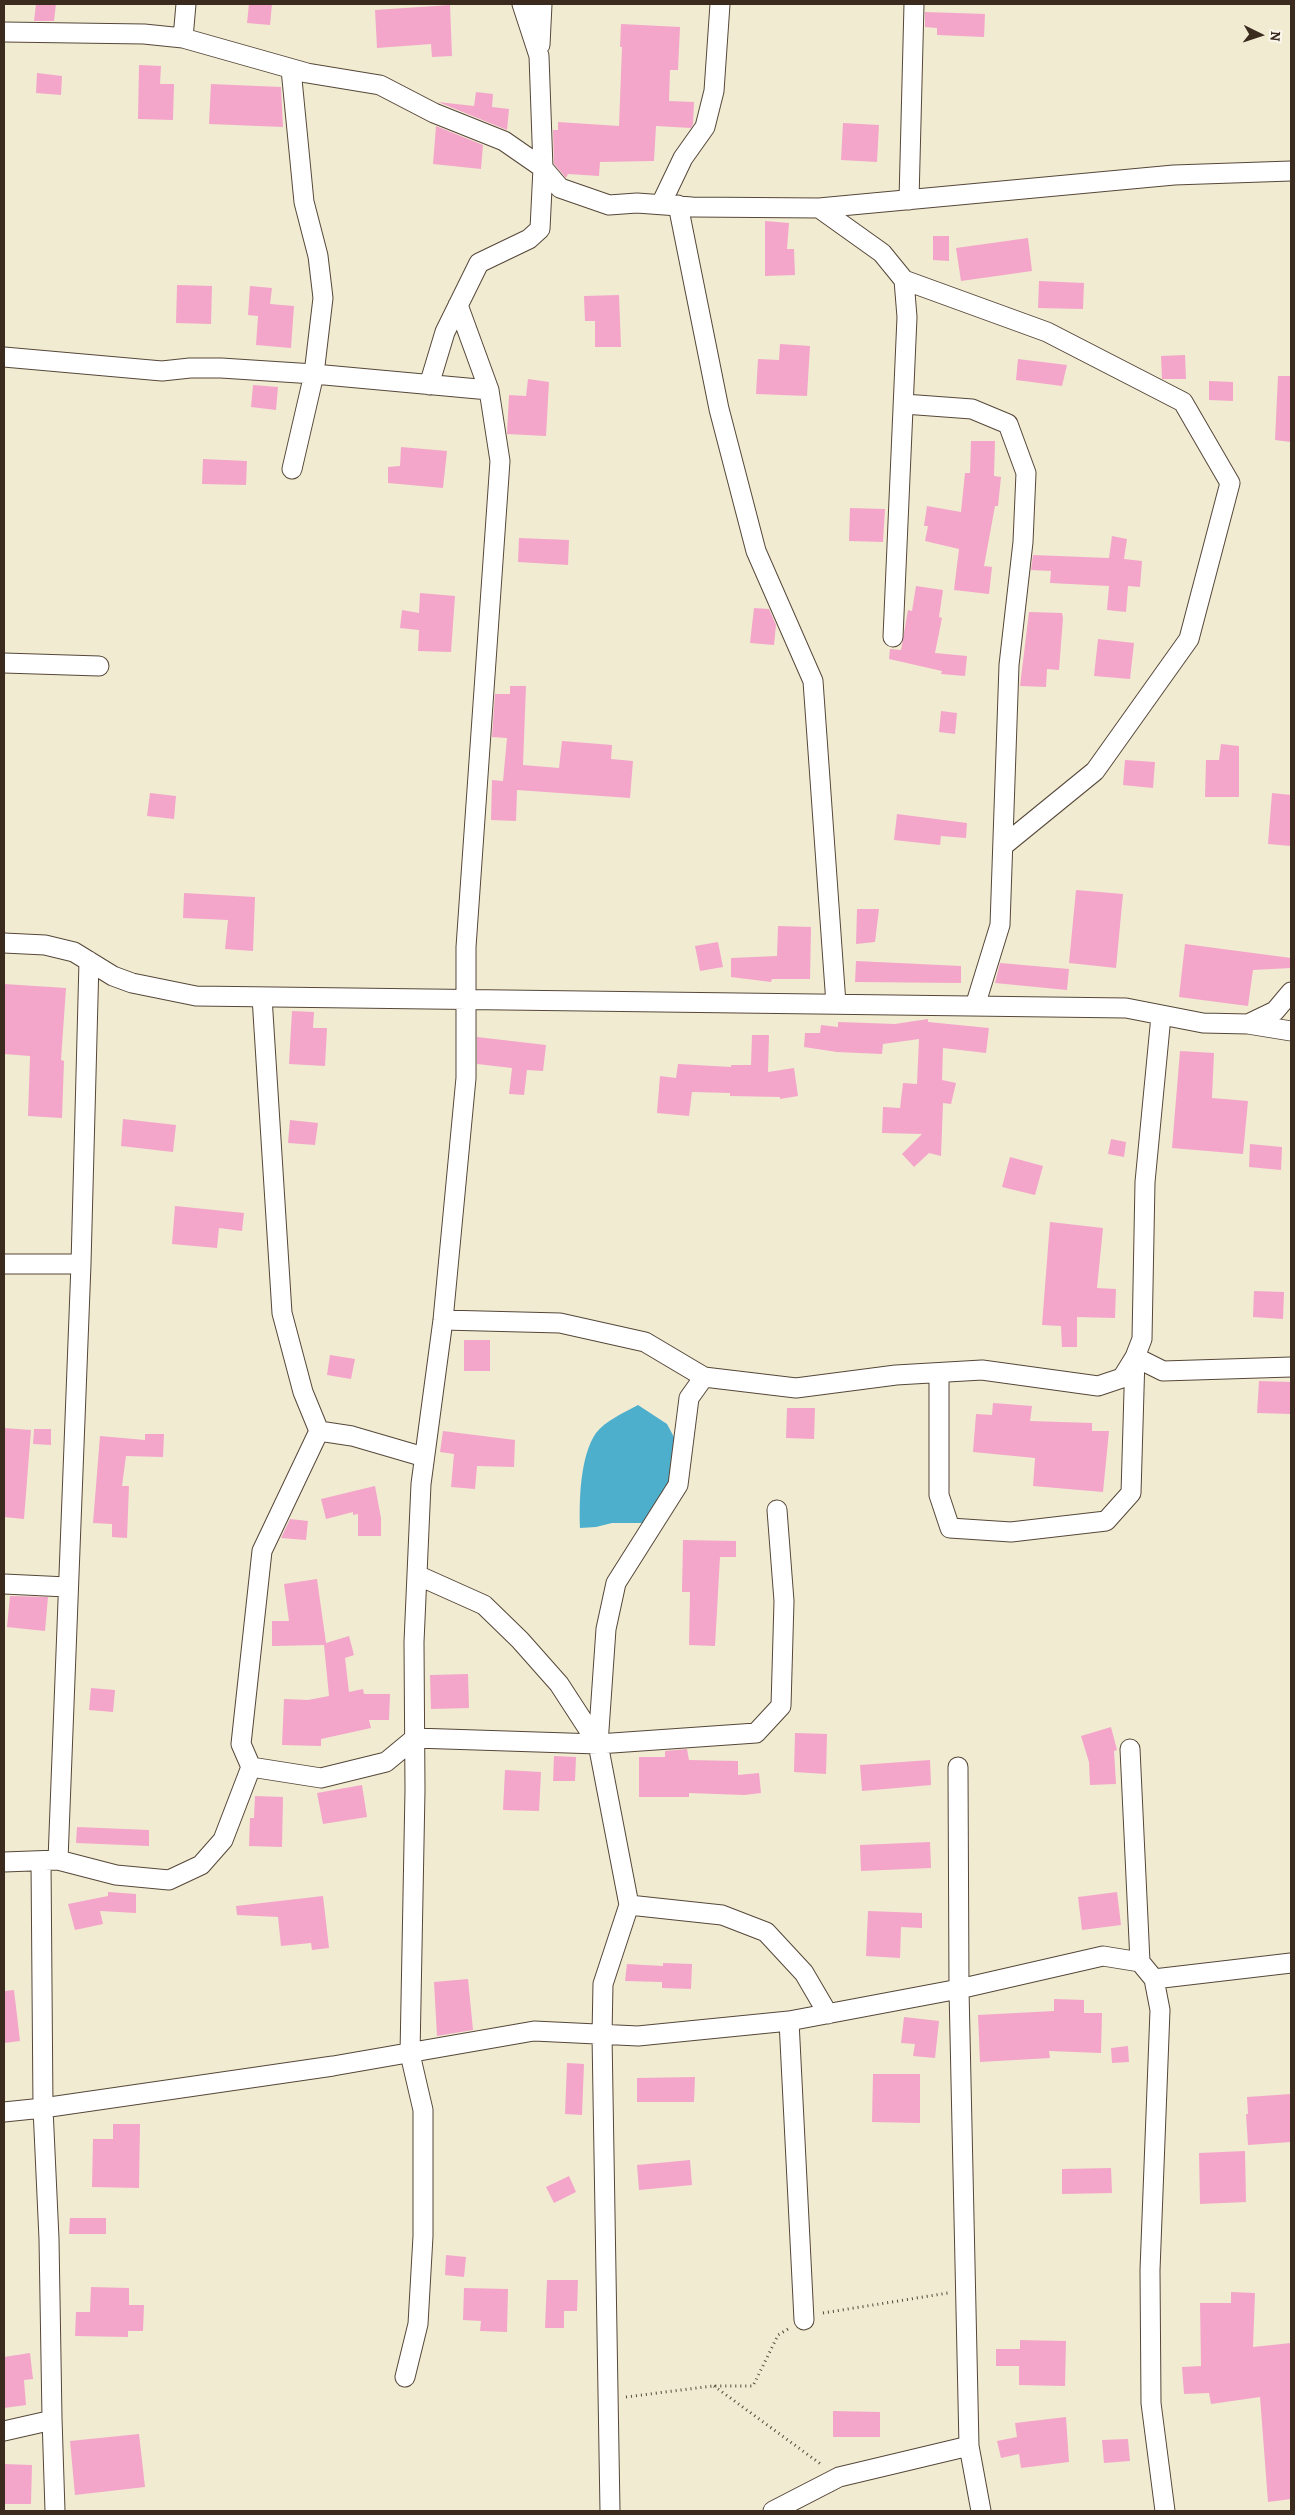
<!DOCTYPE html>
<html>
<head>
<meta charset="utf-8">
<style>
  body { margin:0 }
  #map { position:relative; width:1295px; height:2515px; overflow:hidden; background:#f1ebd2; font-family:Alegreya,serif }
  canvas { display:block }
  .frame { position:absolute; inset:0; border:5px solid #3b2a1e; pointer-events:none }
  .north { position:absolute; left:1235px; top:10px; width:50px; height:50px; -webkit-text-stroke:4px #fbf7ec; paint-order:stroke; rotate:94deg; font-size:14px; font-weight:700; line-height:20px; text-align:center; color:#3b2a1e }
  .north::after { content:''; display:block; margin:auto; width:18px; height:22px; background:#3b2a1e; clip-path:polygon(50% 0,100% 100%,50% 72%,0 100%) }
</style>
</head>
<body>
<div id="map">
<canvas width="1295" height="2515"></canvas>
<div class="frame"></div>
<div class="north">N</div>
</div>
<script>
const ctx = document.querySelector('canvas').getContext('2d');
ctx.lineJoin = 'round';
function fillPath(path, color) {
  ctx.fillStyle = color;
  ctx.fill(path, 'evenodd');
}
function trace(path, color, width, dash) {
  ctx.strokeStyle = color;
  ctx.lineWidth = width;
  ctx.lineCap = dash ? 'butt' : 'round';
  ctx.setLineDash(dash || []);
  ctx.stroke(path);
}
fillPath(new Path2D(`
  M 638,1405 L 667,1424 L 675,1439 L 672,1487 L 650,1523 L 612,1523 L 596,1527 L 580,1528 C 579,1501 580,1456 596,1433 C 605,1421 625,1412 638,1405 Z`), '#4eafcd');
fillPath(new Path2D(`
  M 36,4 L 56,4 L 54,21 L 34,21 Z
  M 249,4 L 272,4 L 270,25 L 247,23 Z
  M 450,5 L 452,56 L 432,57 L 431,44 L 377,48 L 375,10 Z
  M 925,12 L 985,14 L 984,37 L 937,35 L 937,28 L 925,27 Z
  M 621,24 L 680,27 L 678,70 L 670,70 L 669,101 L 694,102 L 693,124 L 691,128 L 656,126 L 654,161 L 600,162 L 599,176 L 568,174 L 566,178 L 554,164 L 553,130 L 558,130 L 558,122 L 619,126 L 622,47 L 620,47 Z
  M 139,65 L 161,66 L 160,84 L 174,84 L 173,120 L 138,119 Z
  M 37,73 L 62,76 L 61,95 L 36,93 Z
  M 211,84 L 281,87 L 283,127 L 209,124 Z
  M 476,92 L 493,94 L 492,107 L 509,109 L 507,130 L 438,102 L 474,106 Z
  M 843,123 L 879,125 L 877,162 L 841,160 Z
  M 436,126 L 483,145 L 481,169 L 433,164 Z
  M 765,221 L 789,223 L 787,249 L 794,249 L 795,275 L 765,276 Z
  M 933,236 L 949,236 L 949,261 L 933,260 Z
  M 1028,238 L 1032,271 L 961,281 L 956,248 Z
  M 1039,281 L 1084,283 L 1083,309 L 1038,308 Z
  M 177,285 L 212,286 L 211,324 L 176,323 Z
  M 250,286 L 272,288 L 270,304 L 294,306 L 291,348 L 256,345 L 258,316 L 248,315 Z
  M 619,295 L 621,347 L 595,347 L 595,321 L 585,321 L 584,296 Z
  M 780,344 L 810,346 L 807,396 L 756,394 L 758,359 L 779,360 Z
  M 1185,355 L 1186,379 L 1162,379 L 1161,356 Z
  M 1018,359 L 1067,365 L 1062,386 L 1016,380 Z
  M 1278,376 L 1291,376 L 1291,442 L 1275,440 Z
  M 528,379 L 549,382 L 546,436 L 507,434 L 509,395 L 526,396 Z
  M 1209,381 L 1233,382 L 1233,401 L 1209,400 Z
  M 253,385 L 278,387 L 276,410 L 251,407 Z
  M 971,441 L 995,441 L 994,476 L 1001,477 L 998,506 L 995,506 L 984,566 L 992,567 L 989,594 L 954,590 L 959,549 L 925,541 L 928,526 L 924,526 L 927,506 L 961,512 L 965,473 L 970,473 Z
  M 401,447 L 447,451 L 443,488 L 388,483 L 388,467 L 400,466 Z
  M 203,459 L 247,461 L 246,485 L 202,484 Z
  M 850,508 L 885,509 L 883,542 L 849,541 Z
  M 1112,536 L 1127,539 L 1124,559 L 1142,561 L 1140,587 L 1128,586 L 1126,612 L 1107,610 L 1109,586 L 1050,583 L 1051,571 L 1031,570 L 1033,555 L 1109,558 Z
  M 519,538 L 569,540 L 568,565 L 518,562 Z
  M 916,586 L 943,590 L 939,617 L 942,618 L 935,653 L 967,656 L 965,676 L 941,674 L 942,671 L 889,659 L 890,649 L 901,650 L 908,610 L 912,611 Z
  M 420,593 L 455,596 L 451,652 L 418,651 L 419,630 L 400,628 L 402,610 L 419,613 Z
  M 754,608 L 769,609 L 776,625 L 774,645 L 750,643 Z
  M 1029,612 L 1062,613 L 1063,618 L 1059,670 L 1047,669 L 1046,687 L 1020,686 Z
  M 1098,639 L 1134,643 L 1130,679 L 1094,676 Z
  M 510,686 L 526,686 L 523,765 L 559,768 L 562,741 L 612,745 L 611,759 L 633,761 L 630,798 L 517,790 L 516,821 L 491,820 L 492,780 L 503,781 L 507,738 L 492,737 L 495,694 L 510,694 Z
  M 941,711 L 957,713 L 955,734 L 939,732 Z
  M 1221,744 L 1239,746 L 1239,797 L 1205,797 L 1206,760 L 1219,760 Z
  M 1125,760 L 1155,762 L 1153,788 L 1123,785 Z
  M 150,793 L 176,796 L 174,819 L 147,816 Z
  M 1272,793 L 1291,795 L 1291,846 L 1268,844 Z
  M 897,814 L 967,823 L 966,838 L 941,836 L 940,845 L 894,840 Z
  M 1076,890 L 1123,894 L 1116,968 L 1069,963 Z
  M 184,893 L 255,897 L 253,951 L 225,949 L 228,920 L 183,918 Z
  M 857,909 L 879,909 L 875,942 L 856,944 Z
  M 778,926 L 811,927 L 810,979 L 772,979 L 771,982 L 731,977 L 731,958 L 777,956 Z
  M 718,942 L 723,967 L 700,971 L 695,946 Z
  M 1185,944 L 1291,958 L 1291,968 L 1253,970 L 1248,1006 L 1179,997 Z
  M 856,961 L 961,966 L 961,983 L 855,982 Z
  M 1000,963 L 1069,969 L 1067,990 L 995,983 Z
  M 4,984 L 66,988 L 61,1060 L 64,1061 L 62,1118 L 28,1116 L 30,1056 L 4,1054 Z
  M 292,1011 L 314,1012 L 313,1028 L 327,1028 L 325,1066 L 289,1064 Z
  M 928,1019 L 928,1022 L 989,1028 L 986,1053 L 943,1048 L 942,1080 L 956,1083 L 951,1104 L 943,1103 L 941,1156 L 929,1153 L 914,1167 L 902,1154 L 922,1134 L 882,1133 L 883,1107 L 900,1108 L 903,1083 L 917,1084 L 919,1039 L 883,1044 L 882,1054 L 837,1052 L 804,1047 L 805,1033 L 820,1033 L 821,1025 L 838,1027 L 838,1022 L 895,1024 Z
  M 752,1035 L 769,1035 L 768,1072 L 794,1068 L 798,1096 L 780,1099 L 780,1097 L 730,1096 L 730,1093 L 692,1092 L 689,1116 L 657,1113 L 660,1076 L 676,1078 L 678,1064 L 731,1067 L 731,1065 L 751,1065 Z
  M 477,1037 L 546,1045 L 543,1071 L 527,1070 L 524,1095 L 509,1094 L 512,1068 L 477,1064 Z
  M 1180,1051 L 1214,1053 L 1212,1098 L 1248,1101 L 1243,1154 L 1172,1148 Z
  M 123,1119 L 176,1125 L 173,1152 L 121,1146 Z
  M 290,1120 L 318,1123 L 315,1145 L 288,1143 Z
  M 1111,1139 L 1126,1142 L 1124,1157 L 1108,1154 Z
  M 1250,1144 L 1282,1147 L 1281,1170 L 1249,1167 Z
  M 1010,1157 L 1043,1166 L 1035,1195 L 1002,1187 Z
  M 175,1206 L 244,1213 L 242,1231 L 219,1228 L 217,1248 L 172,1244 Z
  M 1050,1222 L 1103,1228 L 1097,1288 L 1116,1289 L 1115,1318 L 1077,1317 L 1077,1347 L 1062,1347 L 1061,1326 L 1042,1325 Z
  M 1254,1291 L 1284,1292 L 1283,1319 L 1253,1317 Z
  M 464,1340 L 490,1340 L 490,1371 L 464,1371 Z
  M 330,1355 L 355,1359 L 351,1379 L 327,1375 Z
  M 1259,1381 L 1291,1382 L 1291,1414 L 1257,1413 Z
  M 993,1403 L 1032,1406 L 1030,1421 L 1092,1423 L 1092,1431 L 1109,1431 L 1103,1492 L 1033,1486 L 1035,1458 L 973,1452 L 976,1414 L 992,1415 Z
  M 787,1408 L 815,1408 L 814,1439 L 786,1438 Z
  M 4,1428 L 31,1430 L 24,1519 L 4,1517 Z
  M 34,1429 L 51,1429 L 51,1445 L 33,1444 Z
  M 443,1431 L 515,1440 L 514,1467 L 477,1466 L 475,1489 L 451,1487 L 454,1454 L 440,1452 Z
  M 145,1434 L 164,1434 L 163,1457 L 126,1456 L 122,1486 L 129,1486 L 127,1538 L 112,1537 L 112,1524 L 93,1523 L 100,1436 L 145,1440 Z
  M 375,1486 L 381,1518 L 381,1536 L 358,1536 L 358,1514 L 353,1515 L 353,1512 L 326,1519 L 321,1499 Z
  M 290,1519 L 308,1521 L 306,1540 L 281,1538 Z
  M 683,1540 L 736,1541 L 736,1557 L 720,1557 L 715,1646 L 689,1645 L 690,1592 L 682,1592 Z
  M 317,1579 L 326,1643 L 349,1636 L 354,1655 L 345,1658 L 349,1692 L 363,1689 L 364,1694 L 390,1694 L 389,1720 L 369,1720 L 371,1728 L 321,1739 L 321,1746 L 282,1745 L 284,1699 L 308,1700 L 329,1696 L 324,1645 L 272,1646 L 272,1621 L 289,1621 L 284,1584 Z
  M 10,1596 L 48,1597 L 45,1631 L 7,1627 Z
  M 468,1674 L 469,1708 L 431,1709 L 430,1675 Z
  M 91,1688 L 115,1690 L 113,1712 L 89,1710 Z
  M 1111,1727 L 1117,1750 L 1114,1751 L 1116,1784 L 1090,1785 L 1089,1762 L 1081,1736 Z
  M 795,1733 L 827,1734 L 826,1774 L 794,1772 Z
  M 687,1749 L 689,1760 L 738,1761 L 738,1775 L 759,1773 L 761,1793 L 744,1795 L 689,1793 L 689,1797 L 639,1797 L 639,1757 L 665,1757 L 665,1751 Z
  M 554,1756 L 576,1757 L 575,1781 L 553,1781 Z
  M 930,1760 L 931,1785 L 862,1791 L 860,1765 Z
  M 505,1770 L 541,1772 L 539,1811 L 503,1810 Z
  M 362,1785 L 367,1817 L 323,1824 L 317,1793 Z
  M 255,1796 L 283,1797 L 282,1847 L 249,1846 L 250,1818 L 254,1818 Z
  M 77,1827 L 149,1830 L 149,1846 L 76,1843 Z
  M 930,1842 L 931,1868 L 861,1871 L 860,1845 Z
  M 108,1892 L 136,1894 L 136,1913 L 100,1911 L 103,1924 L 75,1930 L 68,1904 L 108,1896 Z
  M 1117,1892 L 1121,1925 L 1082,1930 L 1078,1897 Z
  M 323,1896 L 329,1948 L 312,1950 L 311,1943 L 281,1946 L 278,1917 L 237,1915 L 236,1906 Z
  M 868,1911 L 922,1913 L 922,1928 L 901,1927 L 900,1958 L 866,1956 Z
  M 663,1963 L 692,1964 L 691,1989 L 662,1988 L 662,1982 L 625,1981 L 627,1964 L 663,1966 Z
  M 468,1979 L 473,2030 L 437,2036 L 434,1982 Z
  M 14,1990 L 20,2041 L 4,2043 L 4,1991 Z
  M 1054,1999 L 1084,2000 L 1084,2013 L 1102,2013 L 1101,2053 L 1049,2051 L 1050,2058 L 980,2062 L 978,2015 L 1054,2011 Z
  M 904,2017 L 939,2021 L 935,2058 L 913,2056 L 915,2044 L 901,2043 Z
  M 1128,2046 L 1129,2062 L 1112,2063 L 1111,2048 Z
  M 567,2063 L 584,2064 L 582,2115 L 565,2114 Z
  M 873,2074 L 920,2074 L 920,2123 L 872,2122 Z
  M 695,2077 L 694,2102 L 637,2102 L 637,2078 Z
  M 1291,2094 L 1291,2142 L 1248,2145 L 1246,2114 L 1248,2114 L 1247,2097 Z
  M 113,2124 L 140,2124 L 139,2188 L 92,2187 L 93,2139 L 113,2139 Z
  M 1245,2151 L 1246,2202 L 1200,2204 L 1199,2153 Z
  M 690,2160 L 692,2185 L 639,2190 L 637,2165 Z
  M 1111,2168 L 1112,2193 L 1062,2194 L 1062,2169 Z
  M 569,2176 L 576,2192 L 554,2203 L 546,2187 Z
  M 70,2218 L 106,2218 L 106,2234 L 69,2234 Z
  M 446,2255 L 466,2257 L 464,2277 L 445,2275 Z
  M 547,2280 L 578,2280 L 577,2311 L 564,2311 L 564,2328 L 545,2328 Z
  M 91,2287 L 129,2288 L 129,2305 L 144,2305 L 143,2331 L 128,2331 L 128,2337 L 75,2336 L 76,2312 L 90,2312 Z
  M 464,2288 L 508,2289 L 507,2332 L 480,2331 L 481,2321 L 463,2320 Z
  M 1231,2292 L 1255,2293 L 1253,2347 L 1291,2343 L 1291,2499 L 1268,2502 L 1260,2397 L 1211,2404 L 1209,2393 L 1184,2394 L 1182,2367 L 1201,2366 L 1200,2303 L 1231,2303 Z
  M 1020,2340 L 1066,2341 L 1065,2386 L 1019,2385 L 1019,2366 L 996,2366 L 996,2349 L 1020,2349 Z
  M 30,2353 L 33,2379 L 24,2380 L 26,2405 L 4,2408 L 4,2357 Z
  M 833,2411 L 880,2412 L 880,2437 L 833,2437 Z
  M 1066,2417 L 1069,2462 L 1021,2468 L 1019,2454 L 1001,2458 L 997,2441 L 1017,2437 L 1015,2423 Z
  M 139,2434 L 145,2487 L 75,2495 L 70,2441 Z
  M 1128,2439 L 1130,2461 L 1104,2463 L 1102,2440 Z
  M 4,2464 L 32,2465 L 31,2504 L 4,2504 Z`), '#f3a6ca');
const minor = new Path2D(`
  M 4,32 L 144,34 L 183,38 L 307,73 L 380,85 L 434,113 L 504,141 L 543,168 L 560,188 L 609,205 L 637,203 L 692,207 L 819,208 L 1174,175 L 1291,171
  M 183,38 L 186,4
  M 540,45 L 542,4
  M 291,69 L 304,202 L 318,256 L 323,298 L 314,374 L 292,469
  M 909,200 L 914,4
  M 661,204 L 683,158 L 705,127 L 714,91 L 720,4
  M 678,205 L 719,409 L 756,551 L 813,681 L 836,1004
  M 819,208 L 882,253 L 904,280 L 907,317 L 893,637
  M 904,280 L 1047,332 L 1183,402 L 1230,483 L 1189,639 L 1095,771 L 1003,846
  M 4,357 L 162,371 L 190,368 L 221,368 L 314,374 L 489,390
  M 429,385 L 445,332 L 479,263 L 529,239 L 540,229 L 543,168 L 539,56 L 522,4
  M 904,404 L 972,409 L 1008,424 L 1026,473 L 1023,542 L 1009,665 L 1000,925 L 975,1006
  M 4,663 L 99,666
  M 4,943 L 45,945 L 74,952 L 113,976 L 132,983 L 196,996 L 1126,1008 L 1203,1023 L 1248,1024 L 1275,1011 L 1291,992
  M 262,997 L 282,1313 L 303,1392 L 319,1431 L 352,1436 L 424,1457
  M 1248,1024 L 1291,1031
  M 4,1264 L 81,1264
  M 443,1320 L 560,1323 L 645,1342 L 704,1377
  M 939,1373 L 939,1495 L 950,1528 L 1011,1532 L 1106,1521 L 1131,1493 L 1135,1357 L 1163,1371 L 1291,1367
  M 319,1431 L 262,1551 L 241,1744 L 251,1767 L 321,1778 L 386,1762 L 415,1738 L 598,1744 L 756,1733 L 781,1706 L 784,1601 L 777,1510
  M 417,1575 L 484,1605 L 520,1640 L 559,1684 L 598,1744
  M 4,1584 L 67,1587
  M 1130,1749 L 1140,1962
  M 958,1767 L 959,1989 L 969,2446 L 981,2511
  M 58,1860 L 81,1264 L 89,961
  M 4,1862 L 58,1860 L 116,1875 L 169,1880 L 201,1865 L 223,1840 L 251,1767
  M 629,1905 L 722,1915 L 766,1932 L 804,1973 L 828,2014
  M 1154,1979 L 1291,1963
  M 789,2021 L 804,2320
  M 4,2112 L 43,2108 L 333,2066 L 534,2031 L 638,2036 L 789,2021 L 959,1989 L 1103,1956 L 1140,1962 L 1154,1979 L 1160,2010 L 1150,2270 L 1151,2403 L 1165,2511
  M 405,2377 L 418,2324 L 423,2236 L 423,2110 L 410,2054 L 415,1790 L 414,1642 L 421,1484 L 443,1320 L 466,1078 L 466,947 L 500,461 L 489,390 L 458,305
  M 52,2418 L 55,2511
  M 4,2431 L 48,2421 L 52,2418 L 49,2239 L 43,2108 L 41,1861
  M 610,2511 L 602,2035 L 603,1984 L 629,1905 L 598,1744 L 606,1629 L 616,1583 L 678,1485 L 689,1398 L 704,1377 L 796,1388 L 896,1375 L 982,1370 L 1098,1386 L 1122,1378 L 1135,1357 L 1142,1339 L 1145,1182 L 1161,1016
  M 773,2511 L 839,2477 L 969,2446`);
trace(minor, '#564739', 21);
trace(new Path2D(`
  M 823,2313 L 948,2293
  M 714,2386 L 822,2465
  M 626,2397 L 713,2386 L 753,2386 L 778,2335 L 788,2329`), '#564739', 3, [1, 4]);
trace(minor, '#fff', 19);
</script>
</body>
</html>
